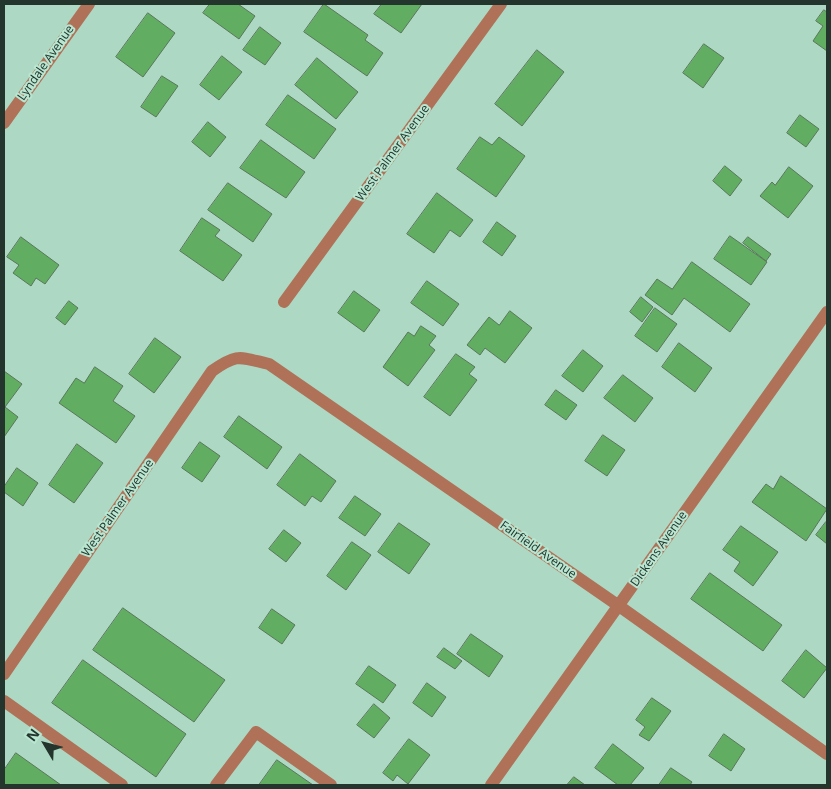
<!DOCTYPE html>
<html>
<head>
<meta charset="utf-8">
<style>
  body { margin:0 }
  #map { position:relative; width:831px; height:789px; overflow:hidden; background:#add9c4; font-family:"Open Sans",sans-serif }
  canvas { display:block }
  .frame { position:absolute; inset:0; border:5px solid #23352d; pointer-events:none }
  .north { position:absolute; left:20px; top:719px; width:50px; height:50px; -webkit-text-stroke:4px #b9e6d1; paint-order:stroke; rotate:307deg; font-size:14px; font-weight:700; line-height:20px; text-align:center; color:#23352d }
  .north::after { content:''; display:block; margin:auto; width:18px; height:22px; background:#23352d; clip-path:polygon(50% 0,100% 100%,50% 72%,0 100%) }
</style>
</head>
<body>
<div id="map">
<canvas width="831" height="789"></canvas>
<div class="frame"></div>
<div class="north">N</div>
</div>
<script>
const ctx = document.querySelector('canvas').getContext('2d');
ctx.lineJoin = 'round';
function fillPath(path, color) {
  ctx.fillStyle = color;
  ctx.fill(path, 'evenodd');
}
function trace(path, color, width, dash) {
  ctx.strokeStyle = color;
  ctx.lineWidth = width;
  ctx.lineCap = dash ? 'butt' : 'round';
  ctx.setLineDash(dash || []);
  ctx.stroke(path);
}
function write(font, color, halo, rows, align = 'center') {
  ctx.font = font + ' "Open Sans",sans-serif';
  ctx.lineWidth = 4;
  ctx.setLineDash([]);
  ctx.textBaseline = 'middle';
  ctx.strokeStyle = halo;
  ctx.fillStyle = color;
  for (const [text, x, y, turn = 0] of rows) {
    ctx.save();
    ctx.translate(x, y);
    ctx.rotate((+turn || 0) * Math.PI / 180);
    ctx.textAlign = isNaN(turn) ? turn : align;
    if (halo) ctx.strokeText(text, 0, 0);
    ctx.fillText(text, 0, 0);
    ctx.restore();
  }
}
const building = new Path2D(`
  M 210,4 L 238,4 L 255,16 L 239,39 L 203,13 Z
  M 324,4 L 368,35 L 365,40 L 383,53 L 367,76 L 304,32 Z
  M 382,4 L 422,4 L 401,33 L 374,14 Z
  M 824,10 L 827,12 L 827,51 L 813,41 L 823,26 L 816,21 Z
  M 148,13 L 175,33 L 143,77 L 116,57 Z
  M 260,27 L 281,43 L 265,65 L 243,50 Z
  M 704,44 L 724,58 L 703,88 L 683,73 Z
  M 537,50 L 564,72 L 522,126 L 495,104 Z
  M 222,56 L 242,72 L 219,100 L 200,85 Z
  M 317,58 L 358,92 L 336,119 L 295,85 Z
  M 162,76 L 178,86 L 156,117 L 141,107 Z
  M 288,95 L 336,129 L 314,159 L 266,125 Z
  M 800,115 L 819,129 L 806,147 L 787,133 Z
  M 208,122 L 226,137 L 210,157 L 192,142 Z
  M 480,137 L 492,145 L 499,137 L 525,156 L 496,197 L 457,169 Z
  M 261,140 L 305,172 L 286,198 L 240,168 Z
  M 725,166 L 742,180 L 730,196 L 713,181 Z
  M 789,167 L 813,186 L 788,218 L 760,196 L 772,182 L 775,185 Z
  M 228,183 L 272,214 L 253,242 L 208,210 Z
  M 437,193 L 473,220 L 460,237 L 450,230 L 434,253 L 407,234 Z
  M 202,218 L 220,230 L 215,236 L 242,255 L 223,281 L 180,251 Z
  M 497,222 L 516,236 L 502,256 L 483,242 Z
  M 730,236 L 767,262 L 751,285 L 714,259 Z
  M 21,237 L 59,265 L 45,284 L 36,278 L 31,286 L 13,273 L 19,265 L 7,257 Z
  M 748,237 L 771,254 L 766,261 L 743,243 Z
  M 692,262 L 750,304 L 730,332 L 684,298 L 672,315 L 645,295 L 657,279 L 672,289 Z
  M 427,281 L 459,304 L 443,326 L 411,303 Z
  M 354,291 L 380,310 L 364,332 L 338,313 Z
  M 641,297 L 653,307 L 642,322 L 630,312 Z
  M 69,301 L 78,308 L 65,325 L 56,318 Z
  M 655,308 L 677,324 L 657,352 L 635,336 Z
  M 510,311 L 532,328 L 505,363 L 485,348 L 480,355 L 467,345 L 489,317 L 499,325 Z
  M 421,326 L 436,336 L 429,345 L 435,350 L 408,386 L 383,367 L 408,332 L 414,336 Z
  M 155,338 L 181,357 L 154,393 L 129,374 Z
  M 679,343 L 712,368 L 695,392 L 662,367 Z
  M 583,350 L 603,366 L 583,392 L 562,376 Z
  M 456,354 L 475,367 L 469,374 L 477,380 L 450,416 L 424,397 Z
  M 95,367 L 123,386 L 113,401 L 135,416 L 116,443 L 59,403 L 76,378 L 84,383 Z
  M 4,371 L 22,384 L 5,407 L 18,417 L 4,437 Z
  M 623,375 L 653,398 L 635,422 L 604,398 Z
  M 556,390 L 577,405 L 566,420 L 545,405 Z
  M 239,416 L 282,447 L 267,469 L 224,437 Z
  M 603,435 L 625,450 L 607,476 L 585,461 Z
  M 200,442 L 220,456 L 202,482 L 182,468 Z
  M 77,444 L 103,463 L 74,503 L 49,485 Z
  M 300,454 L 336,481 L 321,502 L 312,496 L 305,506 L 277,485 Z
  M 17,468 L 38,483 L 23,506 L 4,492 L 4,487 Z
  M 781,476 L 827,509 L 806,541 L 752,502 L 766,484 L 773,489 Z
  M 355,496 L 381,514 L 365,536 L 339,518 Z
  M 826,522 L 827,523 L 827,544 L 816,535 Z
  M 399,523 L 430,544 L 409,574 L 378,552 Z
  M 741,526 L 778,552 L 753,586 L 734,571 L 740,562 L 723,550 Z
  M 284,530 L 301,543 L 286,562 L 269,549 Z
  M 352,542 L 371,555 L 346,590 L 327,576 Z
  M 710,573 L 782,625 L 763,651 L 691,599 Z
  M 123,608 L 225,680 L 194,722 L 93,650 Z
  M 272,609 L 295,625 L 282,644 L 259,628 Z
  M 471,634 L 503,656 L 489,677 L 457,654 Z
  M 444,648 L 462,661 L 455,669 L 437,657 Z
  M 806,650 L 827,668 L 804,698 L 782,681 Z
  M 83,660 L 186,734 L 156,777 L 52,703 Z
  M 369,666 L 396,685 L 383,703 L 356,684 Z
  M 427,683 L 446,697 L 432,717 L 413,703 Z
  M 652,698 L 671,711 L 649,741 L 639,735 L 645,727 L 636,720 Z
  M 374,704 L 390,718 L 374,738 L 357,725 Z
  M 724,734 L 745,749 L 731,771 L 709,756 Z
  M 409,739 L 430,755 L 408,784 L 397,775 L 393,781 L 383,773 Z
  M 613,744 L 644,768 L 630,785 L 618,785 L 595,768 Z
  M 16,753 L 61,785 L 4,785 L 4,770 Z
  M 277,760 L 313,785 L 259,785 Z
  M 671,768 L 692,782 L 690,785 L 659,785 Z
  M 574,777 L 585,785 L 567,785 Z`);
fillPath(building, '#61ae62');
trace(building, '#5a765a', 1);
trace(new Path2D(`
  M 4,123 L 89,4
  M 284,302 L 501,4
  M 4,674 L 212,371 C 238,353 239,357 269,364 L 619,606 L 827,754
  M 4,701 L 122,785
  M 216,785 L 256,732 L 331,785
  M 491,785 L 827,312`), '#af7258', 12);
write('12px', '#23352d', '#b9e6d1', [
  ["Lyndale Avenue",46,63,-55],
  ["West Palmer Avenue",393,153,-54],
  ["West Palmer Avenue",118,508,-55],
  ["Dickens Avenue",659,549,-55],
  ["Fairfield Avenue",538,550,35]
]);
</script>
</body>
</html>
